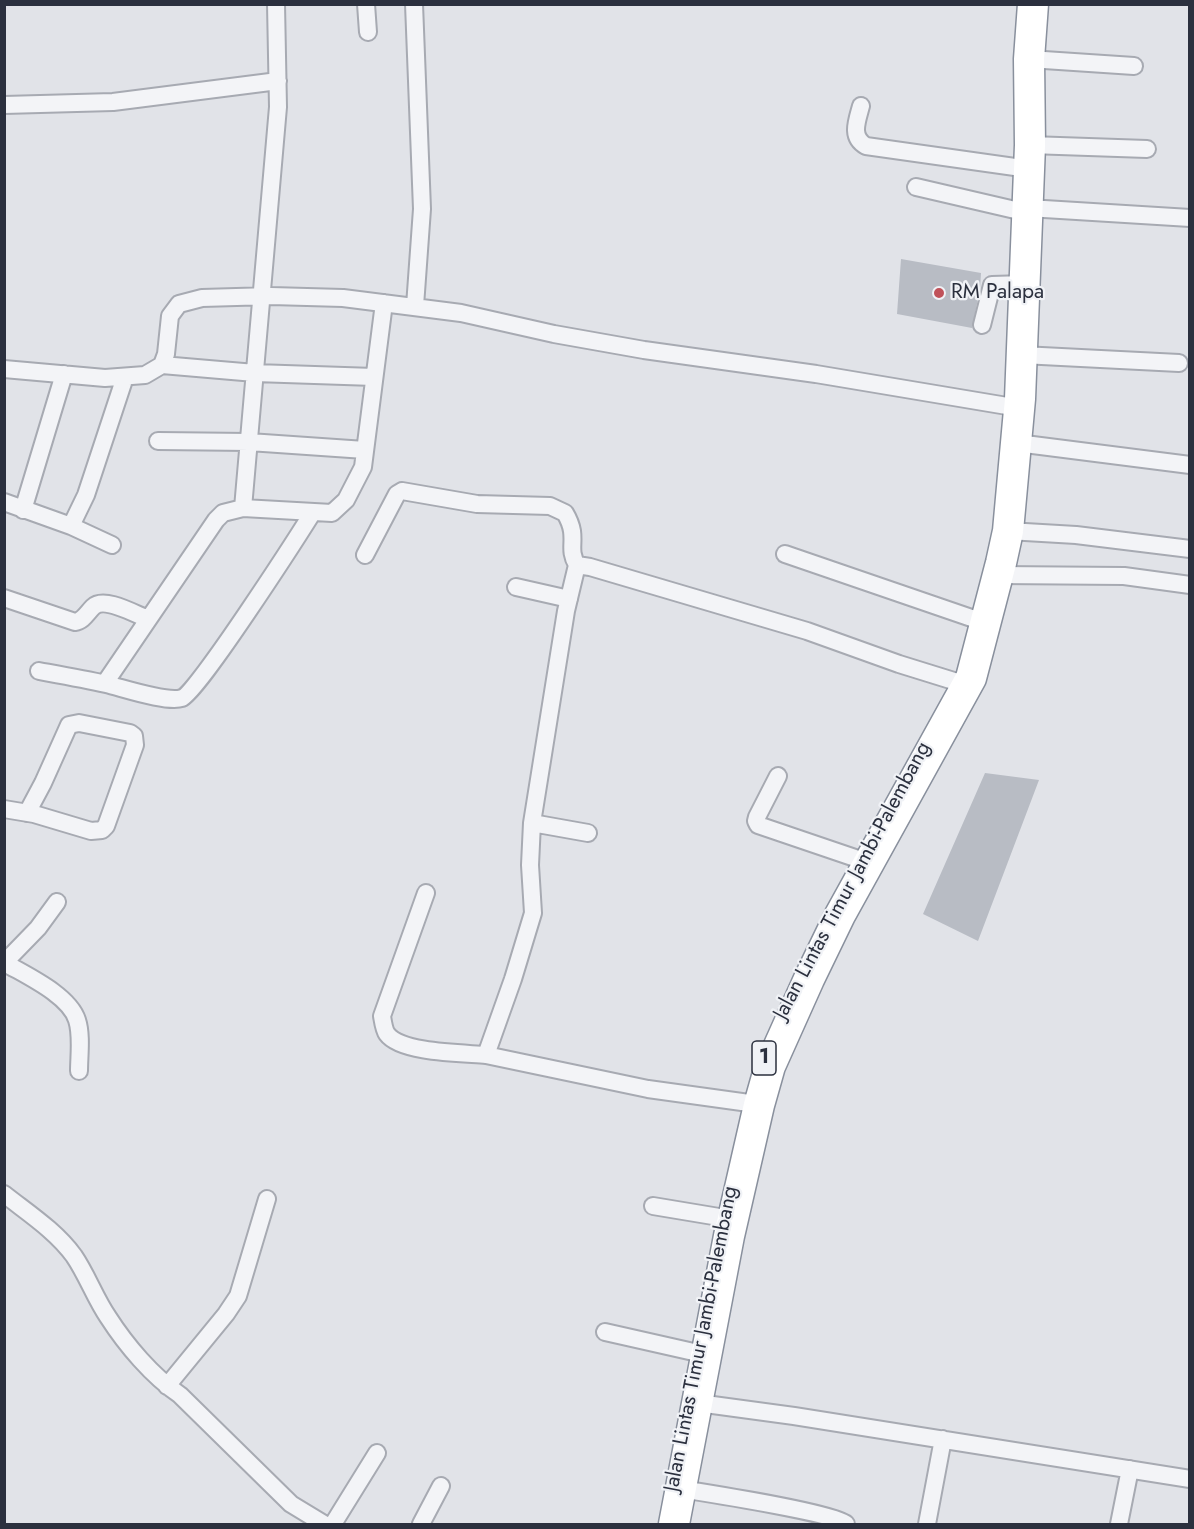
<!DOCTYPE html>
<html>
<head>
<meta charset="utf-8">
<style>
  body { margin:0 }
  #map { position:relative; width:1194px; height:1529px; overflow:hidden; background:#e1e3e8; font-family:Jost,sans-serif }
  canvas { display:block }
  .frame { position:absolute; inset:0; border:6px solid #2b303e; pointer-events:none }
</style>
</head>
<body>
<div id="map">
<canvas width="1194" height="1529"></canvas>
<div class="frame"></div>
</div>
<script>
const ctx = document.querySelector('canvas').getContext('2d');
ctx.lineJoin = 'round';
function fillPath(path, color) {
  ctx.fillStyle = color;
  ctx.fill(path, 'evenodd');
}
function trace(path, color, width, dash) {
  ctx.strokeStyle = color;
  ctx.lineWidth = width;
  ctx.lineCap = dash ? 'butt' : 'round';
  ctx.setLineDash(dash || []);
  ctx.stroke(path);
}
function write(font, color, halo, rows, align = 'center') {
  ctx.font = font + ' Jost,sans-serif';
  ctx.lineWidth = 4.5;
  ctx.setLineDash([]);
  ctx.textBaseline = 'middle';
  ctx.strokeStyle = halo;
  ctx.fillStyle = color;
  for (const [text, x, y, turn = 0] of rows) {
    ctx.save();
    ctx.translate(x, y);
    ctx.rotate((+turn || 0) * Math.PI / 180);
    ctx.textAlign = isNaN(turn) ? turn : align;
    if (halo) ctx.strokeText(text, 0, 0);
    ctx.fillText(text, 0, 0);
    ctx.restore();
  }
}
fillPath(new Path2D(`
  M 901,259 L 981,273 L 980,289 L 972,328 L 897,314 Z
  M 985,773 L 1039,780 L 978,941 L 923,914 Z`), '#b8bcc4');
const street = new Path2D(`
  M 366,4 L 368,32
  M 414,4 L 422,209 L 415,306
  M 1029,59 L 1134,66
  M 4,105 L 113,102 L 278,81
  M 861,106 C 857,121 850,137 866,146 L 1029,169
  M 1030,145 L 1147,149
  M 916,187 L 1028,213
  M 1028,208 L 1190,218
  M 982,325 L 992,285 L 1025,284
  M 1022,355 L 1179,363
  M 162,365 L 255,373 L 374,377
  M 4,369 L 105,378 L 145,375 L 162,365 L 166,354 L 170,316 L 179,304 L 202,298 L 271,296 L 343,298 L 461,313 L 554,334 L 644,350 L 816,374 L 1019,408
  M 158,441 L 249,442 L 365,450
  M 1017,443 L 1190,465
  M 4,502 L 71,526 L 112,545
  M 243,508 L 278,107 L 276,4
  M 23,510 L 64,374
  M 71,526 L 86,495 L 125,377
  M 1008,531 L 1076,535 L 1190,549
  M 785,554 L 986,623
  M 365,555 L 397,494 L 402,491 L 477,504 L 550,506 L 565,513 C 568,518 571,525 572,531 C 574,545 569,551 577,565
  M 998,575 L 1124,576 L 1190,585
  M 516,587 L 569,599
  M 4,598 L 75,622 C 83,621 87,613 93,607 C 104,596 135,614 148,619
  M 39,671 C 61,675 84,679 106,684 C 123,688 167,703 182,698 C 197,693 298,536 313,512
  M 105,683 L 216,520 L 223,513 L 243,508 L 332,513 L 346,500 L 363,467 L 384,303
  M 778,776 L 757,817 L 756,821 L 758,825 L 861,860
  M 4,809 L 34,814 L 91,831 L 102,830 L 106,826 L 135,745 L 134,736 L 130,733 L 79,723 L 69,725 L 43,783 L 27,813
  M 532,823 L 588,833
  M 426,893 L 382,1016 C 383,1022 384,1030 387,1034 C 401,1053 462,1053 486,1055
  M 4,963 L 38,928 L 57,902
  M 5,963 C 27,976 69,995 77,1020 C 82,1035 79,1056 79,1071
  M 749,1103 L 648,1089 L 486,1055 L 513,979 L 533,913 L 530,865 L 532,823 L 566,611 L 577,565 L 590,567 L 807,631 L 899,664 L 957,682
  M 4,1194 C 28,1213 56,1231 74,1256 C 87,1275 95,1298 108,1317 C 126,1345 152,1376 180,1395 L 291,1504 L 324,1524
  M 653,1206 L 725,1218
  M 605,1332 L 698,1353
  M 167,1386 L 226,1314 L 238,1296 L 267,1199
  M 698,1403 L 794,1416 L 1190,1479
  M 681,1489 C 706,1493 835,1513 846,1524
  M 333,1524 L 377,1453
  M 421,1524 L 441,1486
  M 927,1524 L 943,1439
  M 1119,1524 L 1130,1469`);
const highway = new Path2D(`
  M 674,1524 L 729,1236 L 759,1105 L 770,1066 L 809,979 L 840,915 L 971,678 L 1001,563 L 1008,531 L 1020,399 L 1030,145 L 1029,59 L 1033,4`);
trace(street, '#a7aab2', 20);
trace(highway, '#89909d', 33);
trace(street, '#f3f4f7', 16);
trace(highway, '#fff', 30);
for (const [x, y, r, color] of [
  [939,293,6,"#c0525a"]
]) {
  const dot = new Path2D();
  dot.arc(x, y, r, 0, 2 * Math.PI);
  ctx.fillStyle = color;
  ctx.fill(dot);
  trace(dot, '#f0f2f6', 2);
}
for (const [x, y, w] of [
  [764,1058,24]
]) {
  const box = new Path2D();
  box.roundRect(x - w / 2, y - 17, w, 34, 4.5);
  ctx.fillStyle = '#f0f2f6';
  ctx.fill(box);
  trace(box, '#2b303e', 1.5);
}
write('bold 20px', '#2b303e', null, [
  ["1",764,1058]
]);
write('21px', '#2b303e', '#f0f2f6', [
  ["RM Palapa",951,293]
], 'left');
write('21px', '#2b303e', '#f0f2f6', [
  ["Jalan Lintas Timur Jambi-Palembang",853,881,-62],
  ["Jalan Lintas Timur Jambi-Palembang",702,1339,-79]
]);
</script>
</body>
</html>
